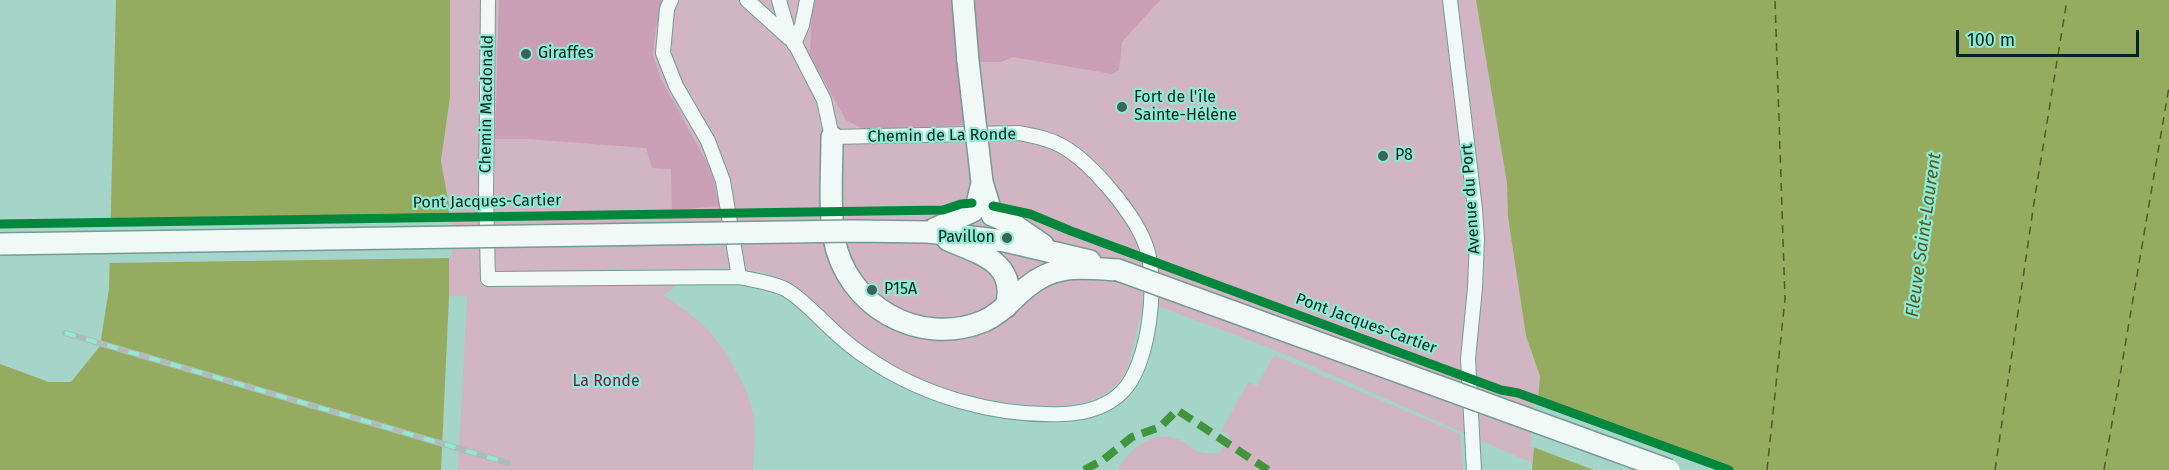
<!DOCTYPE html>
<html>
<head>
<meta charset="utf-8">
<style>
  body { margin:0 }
  #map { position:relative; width:2169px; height:470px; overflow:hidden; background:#a4d5c8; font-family:"Fira Sans",sans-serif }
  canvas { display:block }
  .scale { position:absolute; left:1956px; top:30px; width:183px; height:27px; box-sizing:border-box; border:3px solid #00271e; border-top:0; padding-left:8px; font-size:18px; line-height:21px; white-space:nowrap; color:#00271e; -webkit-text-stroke:4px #90e9d2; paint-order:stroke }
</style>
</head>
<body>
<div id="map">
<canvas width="2169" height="470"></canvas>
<div class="scale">100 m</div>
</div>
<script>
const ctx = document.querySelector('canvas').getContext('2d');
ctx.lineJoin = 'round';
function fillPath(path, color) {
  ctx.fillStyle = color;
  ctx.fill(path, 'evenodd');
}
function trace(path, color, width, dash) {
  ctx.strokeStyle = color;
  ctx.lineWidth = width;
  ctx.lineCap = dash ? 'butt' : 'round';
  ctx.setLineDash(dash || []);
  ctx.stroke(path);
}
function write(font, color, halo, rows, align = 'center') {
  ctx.font = font + ' "Fira Sans",sans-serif';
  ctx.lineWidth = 4.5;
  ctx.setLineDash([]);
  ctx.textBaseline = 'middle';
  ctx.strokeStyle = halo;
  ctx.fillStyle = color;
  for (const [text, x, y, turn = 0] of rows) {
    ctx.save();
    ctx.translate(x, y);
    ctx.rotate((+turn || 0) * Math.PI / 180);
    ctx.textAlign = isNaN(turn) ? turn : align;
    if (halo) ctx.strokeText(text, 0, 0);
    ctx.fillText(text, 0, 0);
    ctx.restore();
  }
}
fillPath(new Path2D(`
  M 450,0 L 1476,0 L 1507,183 L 1508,217 L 1526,336 L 1540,376 L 1532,463 L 1275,350 L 1144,301 L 1127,370 C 1111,399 1080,407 1049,406 C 978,404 907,383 851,336 C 825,315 802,283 769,274 C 756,270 713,266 701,270 C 691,273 673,289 663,295 C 679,305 694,316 707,329 C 725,348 749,389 753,414 C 756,432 754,452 753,470 L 458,470 L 467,296 L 449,296 L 449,206 L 441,161 L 450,100 Z
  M 1274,355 L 1460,434 L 1463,470 L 1118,470 C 1130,448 1153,429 1180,440 C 1187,443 1193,451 1200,452 C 1206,454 1213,453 1219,453 L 1230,437 L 1222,430 L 1248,382 L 1257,386 Z`), '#d2b5c2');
fillPath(new Path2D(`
  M 499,0 L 668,0 L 656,27 L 653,55 L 661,79 L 711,170 L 720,206 L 672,210 L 671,169 L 652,168 L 646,148 L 527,139 L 495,139 Z
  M 807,0 L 1160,0 L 1122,42 L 1119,70 L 1112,74 L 1013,57 L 1001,62 L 979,62 L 958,65 L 964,125 L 867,131 L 846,120 L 810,56 L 812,11 Z`), '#ca9eb4');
fillPath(new Path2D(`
  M 116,0 L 450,0 L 450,97 L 441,161 L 449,206 L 449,296 L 441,470 L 0,470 L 0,364 L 49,382 L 71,382 L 100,346 L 109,288 Z
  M 1476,0 L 2169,0 L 2169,470 L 1532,470 L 1540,376 L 1526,336 L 1508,217 L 1507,183 Z`), '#95ac60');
fillPath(new Path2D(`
  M 452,215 L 452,258 L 107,263 L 108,220 Z
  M 1535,396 L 1734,470 L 1594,470 L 1530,446 Z`), '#a4d5c8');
trace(new Path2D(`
  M 1767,470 L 1785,299 L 1775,0
  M 1995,470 L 2035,196 L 2067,0
  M 2104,470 L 2169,87`), '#545a26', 1.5, [8, 6]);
const street = new Path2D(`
  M 488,0 L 486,195 L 488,279 L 739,277 C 753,280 769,282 783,288 C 796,294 807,306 818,316 C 833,331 849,346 866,357 C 922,396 996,417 1064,414 C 1085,413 1107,407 1122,392 C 1149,365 1158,285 1147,249 C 1137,216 1091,162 1062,146 C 1048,138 1033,136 1019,133 L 832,137 L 824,100 L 787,28 L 779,0
  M 671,0 L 667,9 L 663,53 L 676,86 L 708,141 L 723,181 L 739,277
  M 747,0 L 789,38
  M 1450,0 L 1475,209 L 1477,239 L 1475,288 L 1468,359 L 1474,470
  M 794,44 L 802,25 L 807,0`);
const primary = new Path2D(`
  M 963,0 L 968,61
  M 832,137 C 832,167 829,209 834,238 C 846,306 919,348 984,321 C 1002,313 1012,299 1027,287 C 1056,263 1082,268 1118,270
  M 982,182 L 992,215 L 1011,223 L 1043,245
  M 930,231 L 973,211 L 977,204 L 982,183
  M 928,232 L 1005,241 L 1090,261
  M 948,240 C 981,254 1018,263 1006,307`);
trace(street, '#749c93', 16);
trace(primary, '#749c93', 24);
trace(street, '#f1f9f7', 14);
trace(primary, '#f1f9f7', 21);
const rail = new Path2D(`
  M 65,333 L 508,463`);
trace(rail, '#afbdba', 6);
trace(rail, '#90e9d2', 4, [11]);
const primaryBridge = new Path2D(`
  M 968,61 L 982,182
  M 0,244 L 853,231 L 928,232
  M 1118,270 L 1669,470`);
trace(primaryBridge, '#749c93', 24, []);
trace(primaryBridge, '#f1f9f7', 21);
trace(new Path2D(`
  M 1084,470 L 1103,460 L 1132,437 L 1160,427 L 1177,410 L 1268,470`), '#42943d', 8, [15, 8]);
trace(new Path2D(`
  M 993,206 L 1030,214 L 1071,231 L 1501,390 L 1518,393 L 1729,470
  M 0,224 L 943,210 L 961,204 L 972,203`), '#00873e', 9);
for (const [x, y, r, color] of [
  [526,54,6,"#39645a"],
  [1122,107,6,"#39645a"],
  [1383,156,6,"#39645a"],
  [1007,238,6,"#39645a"],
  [872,290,6,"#39645a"]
]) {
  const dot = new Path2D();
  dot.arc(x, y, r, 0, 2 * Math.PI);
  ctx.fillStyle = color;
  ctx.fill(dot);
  trace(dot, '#90e9d2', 2);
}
write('16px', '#00271e', '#90e9d2', [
  ["Giraffes",538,54],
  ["Fort de l'île",1134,98],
  ["Sainte-Hélène",1134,116],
  ["P8",1395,156],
  ["Pavillon",995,238,"right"],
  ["P15A",884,290]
], 'left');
write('16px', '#00271e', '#90e9d2', [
  ["Chemin Macdonald",487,104,-89],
  ["Chemin de La Ronde",942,136,-1],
  ["Avenue du Port",1471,199,-94],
  ["Pont Jacques-Cartier",487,202,-1],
  ["Pont Jacques-Cartier",1366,324,20]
]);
write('16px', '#84174f', '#90e9d2', [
  ["La Ronde",606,382]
]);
write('italic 18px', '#545a26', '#90e9d2', [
  ["Fleuve Saint-Laurent",1924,235,-82]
]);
</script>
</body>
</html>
